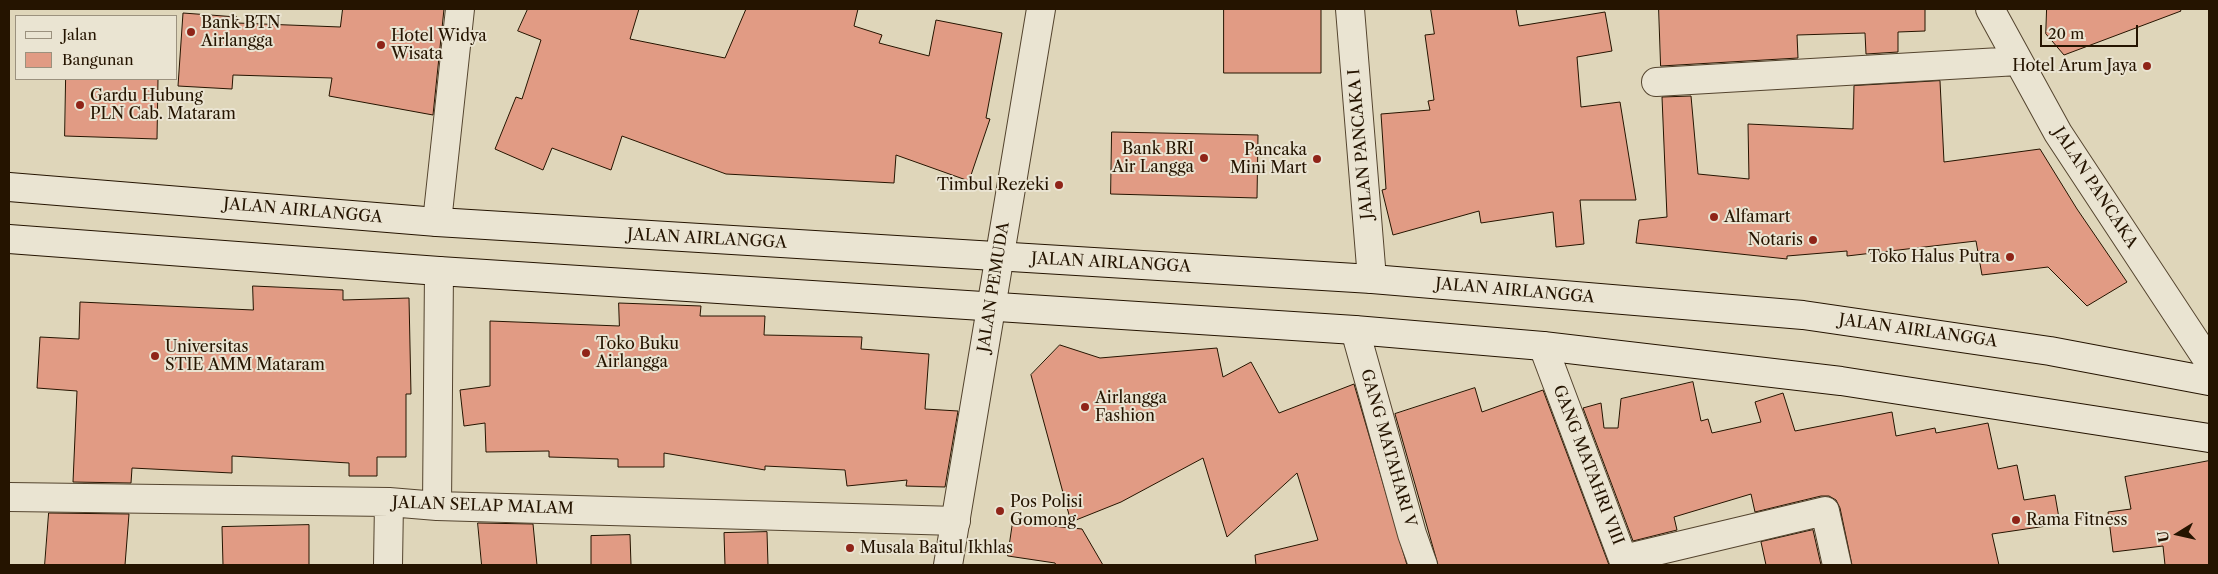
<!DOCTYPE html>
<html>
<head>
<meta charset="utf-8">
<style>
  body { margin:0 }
  #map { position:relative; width:2218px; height:574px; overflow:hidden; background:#dfd6ba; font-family:"Libre Caslon Text",serif }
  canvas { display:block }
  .frame { position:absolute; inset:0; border:10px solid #251400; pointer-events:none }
  .legend { position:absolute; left:15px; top:15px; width:162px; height:65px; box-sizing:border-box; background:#eae4d2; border:1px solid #9b917e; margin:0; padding:6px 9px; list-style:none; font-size:15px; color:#251400 }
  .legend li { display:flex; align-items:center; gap:10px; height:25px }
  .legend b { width:25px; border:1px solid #9b917e }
  .north { position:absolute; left:2153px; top:509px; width:50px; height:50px; -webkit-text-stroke:4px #eae4d2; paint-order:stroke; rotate:260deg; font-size:14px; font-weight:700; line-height:20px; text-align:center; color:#251400 }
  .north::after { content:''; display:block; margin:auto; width:18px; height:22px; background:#251400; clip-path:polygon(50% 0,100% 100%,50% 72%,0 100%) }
  .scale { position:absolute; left:2040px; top:25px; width:98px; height:22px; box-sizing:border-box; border:2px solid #251400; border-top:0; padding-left:6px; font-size:15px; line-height:18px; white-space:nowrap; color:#251400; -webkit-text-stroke:4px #eae4d2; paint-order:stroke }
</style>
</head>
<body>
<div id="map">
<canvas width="2218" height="574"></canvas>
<div class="frame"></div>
<ul class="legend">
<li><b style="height:6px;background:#eae4d2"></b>Jalan</li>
<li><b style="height:14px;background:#e19b84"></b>Bangunan</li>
</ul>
<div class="north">U</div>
<div class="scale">20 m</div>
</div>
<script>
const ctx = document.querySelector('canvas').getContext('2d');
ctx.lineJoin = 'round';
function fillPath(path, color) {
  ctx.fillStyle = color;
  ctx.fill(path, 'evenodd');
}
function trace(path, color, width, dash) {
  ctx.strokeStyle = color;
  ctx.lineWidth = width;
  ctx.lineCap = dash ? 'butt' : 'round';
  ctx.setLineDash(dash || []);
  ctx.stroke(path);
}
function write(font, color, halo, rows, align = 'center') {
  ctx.font = font + ' "Libre Caslon Text",serif';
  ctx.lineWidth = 4;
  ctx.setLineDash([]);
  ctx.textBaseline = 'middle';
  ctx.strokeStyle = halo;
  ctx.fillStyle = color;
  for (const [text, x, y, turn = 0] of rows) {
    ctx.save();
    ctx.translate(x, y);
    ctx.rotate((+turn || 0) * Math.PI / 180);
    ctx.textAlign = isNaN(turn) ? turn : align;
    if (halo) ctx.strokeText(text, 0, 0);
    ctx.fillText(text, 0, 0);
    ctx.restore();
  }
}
const building = new Path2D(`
  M 343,9 L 444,9 L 433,115 L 329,96 L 332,78 L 233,75 L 232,89 L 178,86 L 183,13 L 237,17 L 237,23 L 340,27 Z
  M 528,9 L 639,9 L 630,39 L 725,58 L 746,9 L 858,9 L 854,26 L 882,35 L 879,43 L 929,56 L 936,20 L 1002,33 L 986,118 L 990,119 L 969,181 L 896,155 L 894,183 L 726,174 L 622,136 L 611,170 L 552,148 L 543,170 L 495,149 L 516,97 L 522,99 L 541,40 L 518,31 Z
  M 1224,9 L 1321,9 L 1321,73 L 1224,73 Z
  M 1431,9 L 1516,9 L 1519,26 L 1605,12 L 1612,51 L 1577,57 L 1581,107 L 1620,102 L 1636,200 L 1580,200 L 1584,244 L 1556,247 L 1553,212 L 1481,223 L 1479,211 L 1393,235 L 1382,190 L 1386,189 L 1381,114 L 1430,110 L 1428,101 L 1434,100 L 1425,35 L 1434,34 Z
  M 1659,9 L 1925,9 L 1925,31 L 1898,32 L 1898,52 L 1866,54 L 1865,33 L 1797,35 L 1798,58 L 1661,66 Z
  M 2047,9 L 2180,9 L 2181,11 L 2064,55 L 2046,34 Z
  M 66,79 L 158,79 L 157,139 L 65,136 Z
  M 1940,81 L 1944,162 L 2040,149 L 2077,209 L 2127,282 L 2087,306 L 2048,267 L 1982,275 L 1976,241 L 1847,256 L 1847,251 L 1787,256 L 1787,259 L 1636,243 L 1639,220 L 1667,217 L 1662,97 L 1691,96 L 1698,174 L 1749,179 L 1748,124 L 1853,129 L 1854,86 Z
  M 1112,132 L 1258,135 L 1257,198 L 1111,194 Z
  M 253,286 L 343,290 L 343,300 L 409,298 L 411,394 L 406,394 L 406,457 L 377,457 L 377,476 L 349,476 L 349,463 L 232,456 L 232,473 L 132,468 L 131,483 L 73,482 L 77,391 L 37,388 L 40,337 L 79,339 L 80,302 L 253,310 Z
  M 619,303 L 701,306 L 700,316 L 765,316 L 764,335 L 862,337 L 861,349 L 929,354 L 925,409 L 958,411 L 945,487 L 906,486 L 907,480 L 847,486 L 845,470 L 765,466 L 765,470 L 664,453 L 664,467 L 618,467 L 618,459 L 549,457 L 549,451 L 486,452 L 485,423 L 464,426 L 460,390 L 490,386 L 490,321 L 619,326 Z
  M 1060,345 L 1100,358 L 1217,348 L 1223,377 L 1251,362 L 1279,413 L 1354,384 L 1407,565 L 1256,565 L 1255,555 L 1318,540 L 1297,473 L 1227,537 L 1203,458 L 1121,502 L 1071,522 L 1031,375 Z
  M 1693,382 L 1701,421 L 1708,419 L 1712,433 L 1761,422 L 1755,402 L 1783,393 L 1795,431 L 1892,412 L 1896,436 L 1935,428 L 1936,433 L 1988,423 L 1998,469 L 2017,465 L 2024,500 L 2055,495 L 2060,524 L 1992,534 L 1999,565 L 1852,565 L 1840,508 L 1836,500 L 1829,496 L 1821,496 L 1755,512 L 1751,494 L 1674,517 L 1677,530 L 1633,541 L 1583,408 L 1601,403 L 1604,428 L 1618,428 L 1621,399 Z
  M 1475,388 L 1482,412 L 1543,390 L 1609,565 L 1438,565 L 1395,414 Z
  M 2209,461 L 2209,565 L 2165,565 L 2163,546 L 2113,552 L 2108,512 L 2131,509 L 2125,477 Z
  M 49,513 L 129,514 L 125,565 L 45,565 Z
  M 1013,522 L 1082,529 L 1103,565 L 1056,565 L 1055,563 L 1008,556 Z
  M 478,523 L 533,524 L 537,565 L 482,565 Z
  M 309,525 L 309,565 L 223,565 L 222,527 Z
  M 1813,530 L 1821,565 L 1766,565 L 1761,542 Z
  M 767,532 L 768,565 L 725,565 L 724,533 Z
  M 630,535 L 631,565 L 591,565 L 591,536 Z`);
fillPath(building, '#e19b84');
trace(building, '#251400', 1);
const minor = new Path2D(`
  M 1350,9 L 1372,279
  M 1990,9 L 2058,133 L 2209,362
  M 1656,82 L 2018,61
  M 437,222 L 460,9
  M 1355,330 L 1412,534 L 1423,565
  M 1543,346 L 1623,559 L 1825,511 L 1837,565
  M 9,497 L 389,502 L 437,506 L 956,521
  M 437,506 L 439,271
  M 388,565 L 389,502`);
const tertiary = new Path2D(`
  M 948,565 L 1041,9`);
const secondary = new Path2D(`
  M 9,187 L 437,222 L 1372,279 L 1803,315 L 2050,351 L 2209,381
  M 9,239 L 439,271 L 1355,330 L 1543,346 L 1841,381 L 2209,438`);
trace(minor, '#54442e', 30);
trace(tertiary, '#54442e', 30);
trace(secondary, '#251400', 30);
trace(minor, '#eae4d2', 28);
trace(tertiary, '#eae4d2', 28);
trace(secondary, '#eae4d2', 28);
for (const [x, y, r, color] of [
  [191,32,5,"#8f2418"],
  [381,45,5,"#8f2418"],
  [2147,66,5,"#8f2418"],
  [80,105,5,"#8f2418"],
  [1204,158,5,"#8f2418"],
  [1317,159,5,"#8f2418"],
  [1059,185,5,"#8f2418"],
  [1714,217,5,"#8f2418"],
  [1813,240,5,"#8f2418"],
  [2010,257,5,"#8f2418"],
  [586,353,5,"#8f2418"],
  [155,356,5,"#8f2418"],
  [1085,407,5,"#8f2418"],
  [1000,511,5,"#8f2418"],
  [2016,520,5,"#8f2418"],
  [850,548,5,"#8f2418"]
]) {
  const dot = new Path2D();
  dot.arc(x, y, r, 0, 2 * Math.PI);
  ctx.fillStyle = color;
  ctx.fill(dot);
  trace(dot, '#eae4d2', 2);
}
write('16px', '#251400', '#eae4d2', [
  ["Bank BTN",201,23],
  ["Airlangga",201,41],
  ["Hotel Widya",391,36],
  ["Wisata",391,54],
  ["Hotel Arum Jaya",2137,66,"right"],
  ["Gardu Hubung",90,96],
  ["PLN Cab. Mataram",90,114],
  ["Bank BRI",1194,149,"right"],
  ["Air Langga",1194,167,"right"],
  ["Pancaka",1307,150,"right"],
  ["Mini Mart",1307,168,"right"],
  ["Timbul Rezeki",1049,185,"right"],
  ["Alfamart",1724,217],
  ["Notaris",1803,240,"right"],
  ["Toko Halus Putra",2000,257,"right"],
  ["Toko Buku",596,344],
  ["Airlangga",596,362],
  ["Universitas",165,347],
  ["STIE AMM Mataram",165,365],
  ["Airlangga",1095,398],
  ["Fashion",1095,416],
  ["Pos Polisi",1010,502],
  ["Gomong",1010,520],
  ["Rama Fitness",2026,520],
  ["Musala Baitul Ikhlas",860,548]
], 'left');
write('16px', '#251400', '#eae4d2', [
  ["JALAN PANCAKA I",1361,144,-95],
  ["JALAN PANCAKA",2095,188,57],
  ["JALAN AIRLANGGA",303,211,5],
  ["JALAN AIRLANGGA",707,239,3],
  ["JALAN AIRLANGGA",1111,263,3],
  ["JALAN PEMUDA",994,287,-81],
  ["JALAN AIRLANGGA",1515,291,5],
  ["JALAN AIRLANGGA",1918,331,8],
  ["GANG MATAHARI V",1388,448,74],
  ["GANG MATAHRI VIII",1588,465,69],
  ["JALAN SELAP MALAM",483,506,2]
]);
</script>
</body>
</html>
